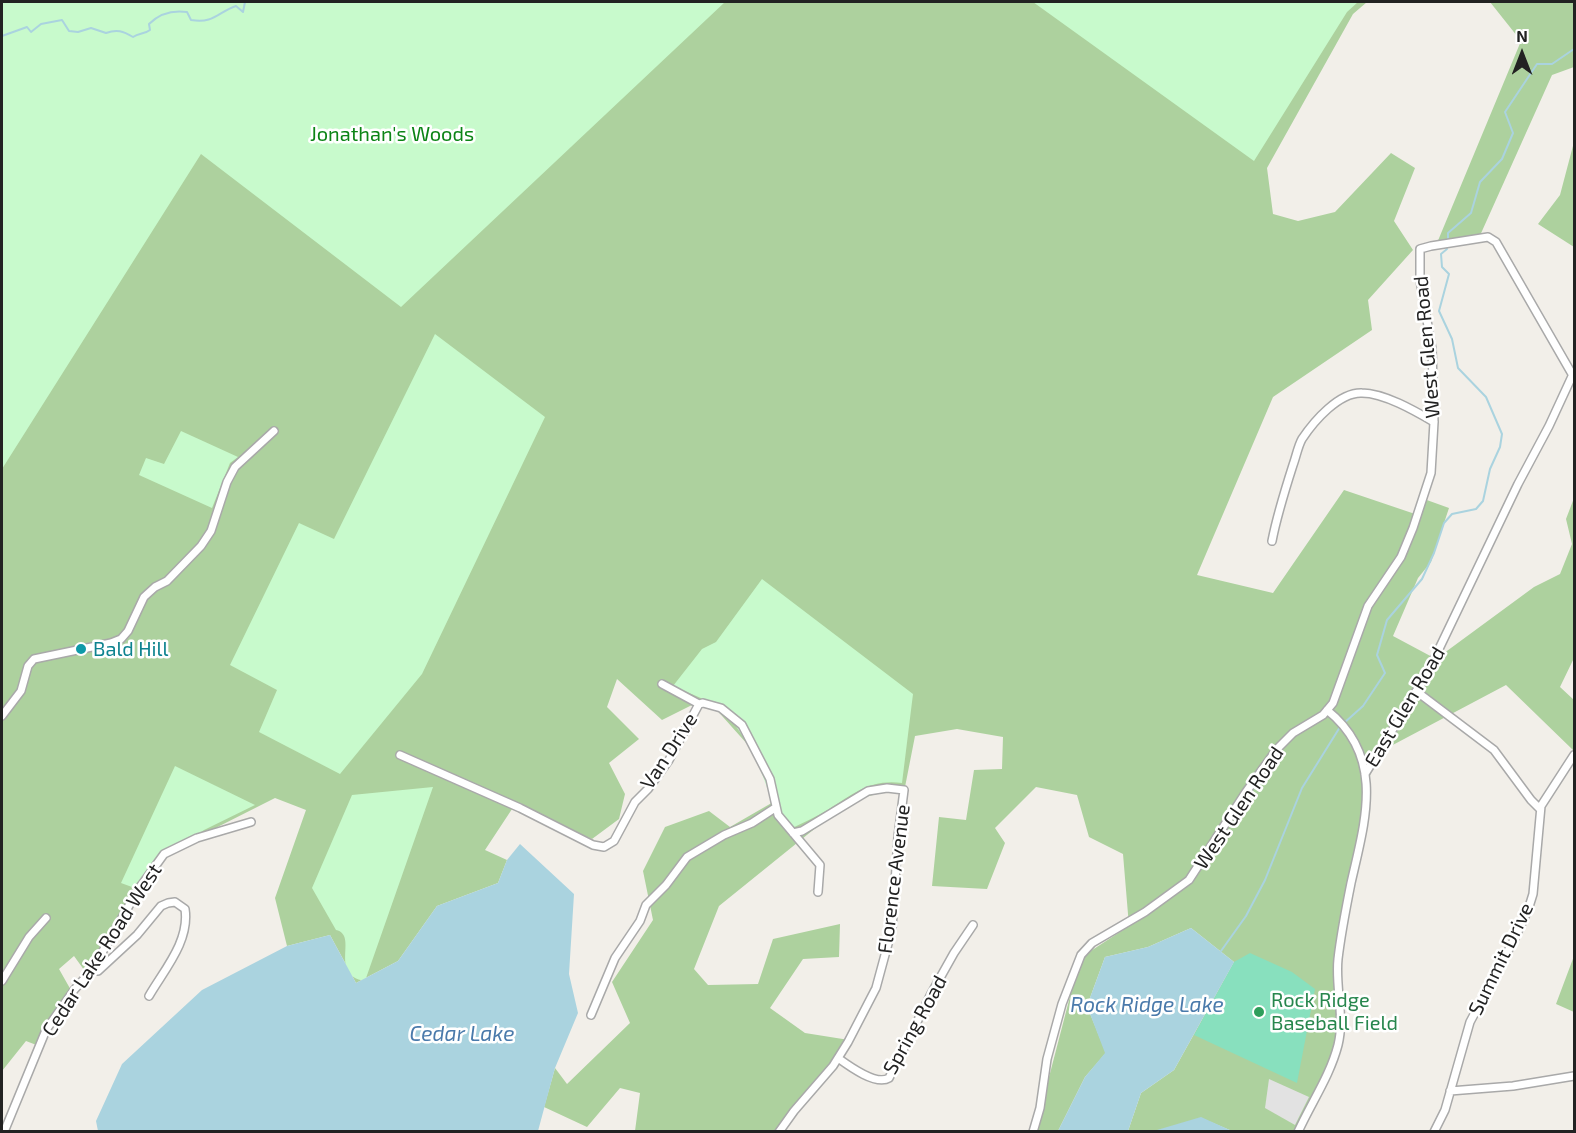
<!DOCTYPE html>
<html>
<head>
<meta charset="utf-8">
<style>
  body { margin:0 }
  #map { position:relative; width:1576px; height:1133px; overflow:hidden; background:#f2efe9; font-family:"Exo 2",sans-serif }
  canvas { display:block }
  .frame { position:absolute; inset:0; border:3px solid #222; pointer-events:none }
  .north { position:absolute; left:1492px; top:24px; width:60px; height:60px; -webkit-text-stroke:4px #fff; paint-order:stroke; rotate:0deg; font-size:16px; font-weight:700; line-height:24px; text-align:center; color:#222 }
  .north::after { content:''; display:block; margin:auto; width:21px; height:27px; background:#222; clip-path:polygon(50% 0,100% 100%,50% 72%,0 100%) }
</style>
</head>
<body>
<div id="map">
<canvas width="1576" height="1133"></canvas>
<div class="frame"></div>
<div class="north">N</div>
</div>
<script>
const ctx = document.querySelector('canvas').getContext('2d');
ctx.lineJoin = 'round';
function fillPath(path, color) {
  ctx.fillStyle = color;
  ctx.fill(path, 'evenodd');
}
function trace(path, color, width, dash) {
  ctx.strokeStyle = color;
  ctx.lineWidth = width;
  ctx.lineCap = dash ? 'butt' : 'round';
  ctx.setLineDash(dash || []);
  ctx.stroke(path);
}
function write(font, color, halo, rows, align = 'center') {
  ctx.font = font + ' "Exo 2",sans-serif';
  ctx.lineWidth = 5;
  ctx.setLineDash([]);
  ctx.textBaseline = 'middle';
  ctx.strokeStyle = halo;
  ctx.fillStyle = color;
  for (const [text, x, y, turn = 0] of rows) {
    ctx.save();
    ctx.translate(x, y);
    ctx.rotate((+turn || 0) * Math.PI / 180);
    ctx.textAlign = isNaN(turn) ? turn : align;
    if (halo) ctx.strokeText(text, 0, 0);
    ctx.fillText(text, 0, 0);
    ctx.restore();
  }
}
fillPath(new Path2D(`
  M 2,2 L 1367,2 L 1353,14 L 1267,168 L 1273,214 L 1298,221 L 1335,212 L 1391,153 L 1415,168 L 1394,221 L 1413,250 L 1368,300 L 1372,330 L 1273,397 L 1197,575 L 1273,593 L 1344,490 L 1418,515 L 1424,499 L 1449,508 L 1431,562 L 1418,578 L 1393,636 L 1436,659 L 1534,587 L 1560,574 L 1572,544 L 1566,519 L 1574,498 L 1574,658 L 1560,687 L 1574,700 L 1574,751 L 1506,685 L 1372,756 L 1363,849 L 1339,948 L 1340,1045 L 1301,1131 L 1232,1131 L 1201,1118 L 1156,1131 L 1128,1131 L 1141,1093 L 1174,1070 L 1234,962 L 1191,928 L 1148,947 L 1105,957 L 1087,1006 L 1106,1053 L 1085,1077 L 1058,1131 L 1035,1131 L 1080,958 L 1129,926 L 1123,854 L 1089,837 L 1077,795 L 1036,787 L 995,828 L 1005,843 L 987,889 L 932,886 L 939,817 L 966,820 L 974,770 L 1002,769 L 1003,737 L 957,729 L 915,736 L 905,787 L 849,801 L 719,906 L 694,969 L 708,985 L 758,984 L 773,939 L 840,924 L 839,957 L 803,959 L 770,1008 L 805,1033 L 849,1040 L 779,1131 L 635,1131 L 640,1093 L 620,1088 L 587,1127 L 544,1107 L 555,1068 L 567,1084 L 630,1023 L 612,982 L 653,920 L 643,871 L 665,827 L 709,811 L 730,827 L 775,801 L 765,764 L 706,698 L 662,720 L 617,679 L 607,707 L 639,739 L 609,763 L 625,794 L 619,819 L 592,839 L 514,806 L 485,850 L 507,860 L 498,883 L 437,906 L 398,961 L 356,983 L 330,935 L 287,946 L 275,898 L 306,810 L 275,798 L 164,854 L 87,974 L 74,956 L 59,969 L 72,992 L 39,1046 L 26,1041 L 2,1071 Z
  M 1490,2 L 1574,2 L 1574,67 L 1552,75 L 1478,240 L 1437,243 L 1521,41 Z
  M 1574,142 L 1574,247 L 1538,224 L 1560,195 Z
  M 1574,956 L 1574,1012 L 1556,1004 Z`), '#add19e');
fillPath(new Path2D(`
  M 2,2 L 725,2 L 401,307 L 201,154 L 2,469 Z
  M 1033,2 L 1358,2 L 1347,12 L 1254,161 Z
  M 435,334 L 545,417 L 422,674 L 340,774 L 259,732 L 277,690 L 230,665 L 299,523 L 334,539 Z
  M 181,431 L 238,457 L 230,463 L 212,508 L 139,475 L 146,458 L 164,464 Z
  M 762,579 L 913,694 L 902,783 C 870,779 855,793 829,809 C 816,817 802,823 788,830 L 779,819 L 760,769 L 746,741 L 731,719 L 717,705 L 673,686 L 702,649 L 716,642 Z
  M 175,766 L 255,805 L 204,830 L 162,860 L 132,887 L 121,883 Z
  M 433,787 L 365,981 C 328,975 359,935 336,930 L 312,888 L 352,795 Z`), '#c8facc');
fillPath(new Path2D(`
  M 1250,953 L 1292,972 L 1315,989 L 1297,1083 L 1194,1035 L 1234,962 Z`), '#88e0be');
fillPath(new Path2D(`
  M 1269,1079 L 1309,1097 L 1295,1125 L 1265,1108 Z`), '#e2e2e2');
fillPath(new Path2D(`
  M 520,844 L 574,894 L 569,974 L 578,1013 L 555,1068 L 538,1131 L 98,1131 L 96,1121 L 122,1064 L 202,990 L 287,946 L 330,935 L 356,983 L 398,961 L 437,906 L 498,883 L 507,860 Z
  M 1191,928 L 1234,962 L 1174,1070 L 1141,1093 L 1128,1131 L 1058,1131 L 1085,1077 L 1105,1053 L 1087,1006 L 1105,957 L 1148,947 Z
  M 1201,1117 L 1232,1131 L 1156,1131 L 1157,1130 Z`), '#aad3df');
trace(new Path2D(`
  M 2,36 L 27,27 L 31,32 L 41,24 L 62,20 L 69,31 L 78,32 L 91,28 L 106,33 C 117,29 123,31 133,37 C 139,33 145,34 150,30 L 149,24 C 159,14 172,10 187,12 L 191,20 C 214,24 218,12 236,6 L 243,12 L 245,2
  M 1448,238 L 1448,233 L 1471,213 L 1480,182 L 1502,159 L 1513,133 L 1505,112 L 1537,64 L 1552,64 L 1574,49
  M 1344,723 L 1363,706 L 1385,673 L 1377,655 L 1387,620 L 1422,579 L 1434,553 L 1444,523 L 1452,514 L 1476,509 L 1483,501 L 1490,469 L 1500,447 L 1502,434 L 1486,397 L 1458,368 L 1452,339 L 1439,311 L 1449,274 L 1442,267 L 1441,254 L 1447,249
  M 1221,951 L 1246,916 L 1265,880 L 1302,788 L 1340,727`), '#aad3df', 2);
const street = new Path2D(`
  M 1272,541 C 1277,515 1285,490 1293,465 C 1296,457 1298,446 1302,439 C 1314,421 1339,392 1362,393 C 1384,393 1415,411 1434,422
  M 662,684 L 699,704
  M 1416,691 L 1494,750 L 1531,800 L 1540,809
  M 2,716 L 21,691 L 28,666 L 34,659 L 111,643 L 121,639 L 128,631 L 144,597 L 155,587 L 167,581 L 201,546 L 211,531 L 227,482 L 235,467 L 274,431
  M 400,755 L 520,808 L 593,845 L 604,847 L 614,841 L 635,802 L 648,789 L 669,760 L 699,704 L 703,703 L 721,708 L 742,725 L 770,779 L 778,815 L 820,865 L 818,892
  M 1365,774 L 1426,676 L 1518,484 L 1549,426 L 1574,372
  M 92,970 L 98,971 L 137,935 L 161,906 L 168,903 L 175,902 L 185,909 C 190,941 164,970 149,996
  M 2,981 L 29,937 L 46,918
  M 591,1015 L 615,958 L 640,921 L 646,905 L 666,885 L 687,857 L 724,835 L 752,823 L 775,808
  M 838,1058 C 849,1066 876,1086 889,1078 L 931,994 L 954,953 L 973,925
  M 1450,1091 L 1513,1086 L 1574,1076
  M 4,1132 L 46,1030 L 74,990 L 92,970 L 138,890 L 164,854 L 197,838 L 251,822
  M 779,1132 L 794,1111 L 833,1066 L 848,1042 L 876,988 L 892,929 L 898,837 L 904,790 L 887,788 L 868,791 L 802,831 L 793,833
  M 1033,1132 L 1040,1108 L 1047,1059 L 1062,1004 L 1081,955 L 1092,943 L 1145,912 L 1189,880 L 1246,792 L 1277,749 L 1293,733 L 1323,715 L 1333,703 L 1368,606 L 1401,557 L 1413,528 L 1431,473 L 1434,422 L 1432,349 L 1420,280 L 1420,249 L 1431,246 L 1488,237 L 1496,242 L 1572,374
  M 1298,1132 C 1311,1103 1330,1076 1338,1045 C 1345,1017 1335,987 1338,959 C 1341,933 1346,908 1351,883 C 1365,821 1386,757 1327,710
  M 1434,1132 L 1445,1110 L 1470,1022 L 1515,938 L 1528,910 L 1533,894 L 1541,806 L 1574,755`);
trace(street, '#a9a9a9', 10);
trace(street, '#fff', 7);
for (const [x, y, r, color] of [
  [81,649,6,"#0f9aa8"],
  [1259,1012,6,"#2e9e5b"]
]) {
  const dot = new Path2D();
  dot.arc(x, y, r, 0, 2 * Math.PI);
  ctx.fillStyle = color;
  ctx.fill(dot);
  trace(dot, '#fff', 2);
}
write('20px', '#0c8416', '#fff', [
  ["Jonathan's Woods",392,134]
]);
write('20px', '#222', '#fff', [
  ["West Glen Road",1427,347,-95],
  ["East Glen Road",1405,707,-59],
  ["Van Drive",669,751,-57],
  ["West Glen Road",1239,808,-56],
  ["Florence Avenue",894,879,-83],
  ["Cedar Lake Road West",102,950,-57],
  ["Summit Drive",1501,959,-64],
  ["Spring Road",915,1025,-61]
]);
write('20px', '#0d838f', '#fff', [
  ["Bald Hill",93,649]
], 'left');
write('20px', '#27864d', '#fff', [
  ["Rock Ridge",1271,1000],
  ["Baseball Field",1271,1023]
], 'left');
write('italic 21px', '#4a7aab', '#fff', [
  ["Rock Ridge Lake",1147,1005],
  ["Cedar Lake",462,1034]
]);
</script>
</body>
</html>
